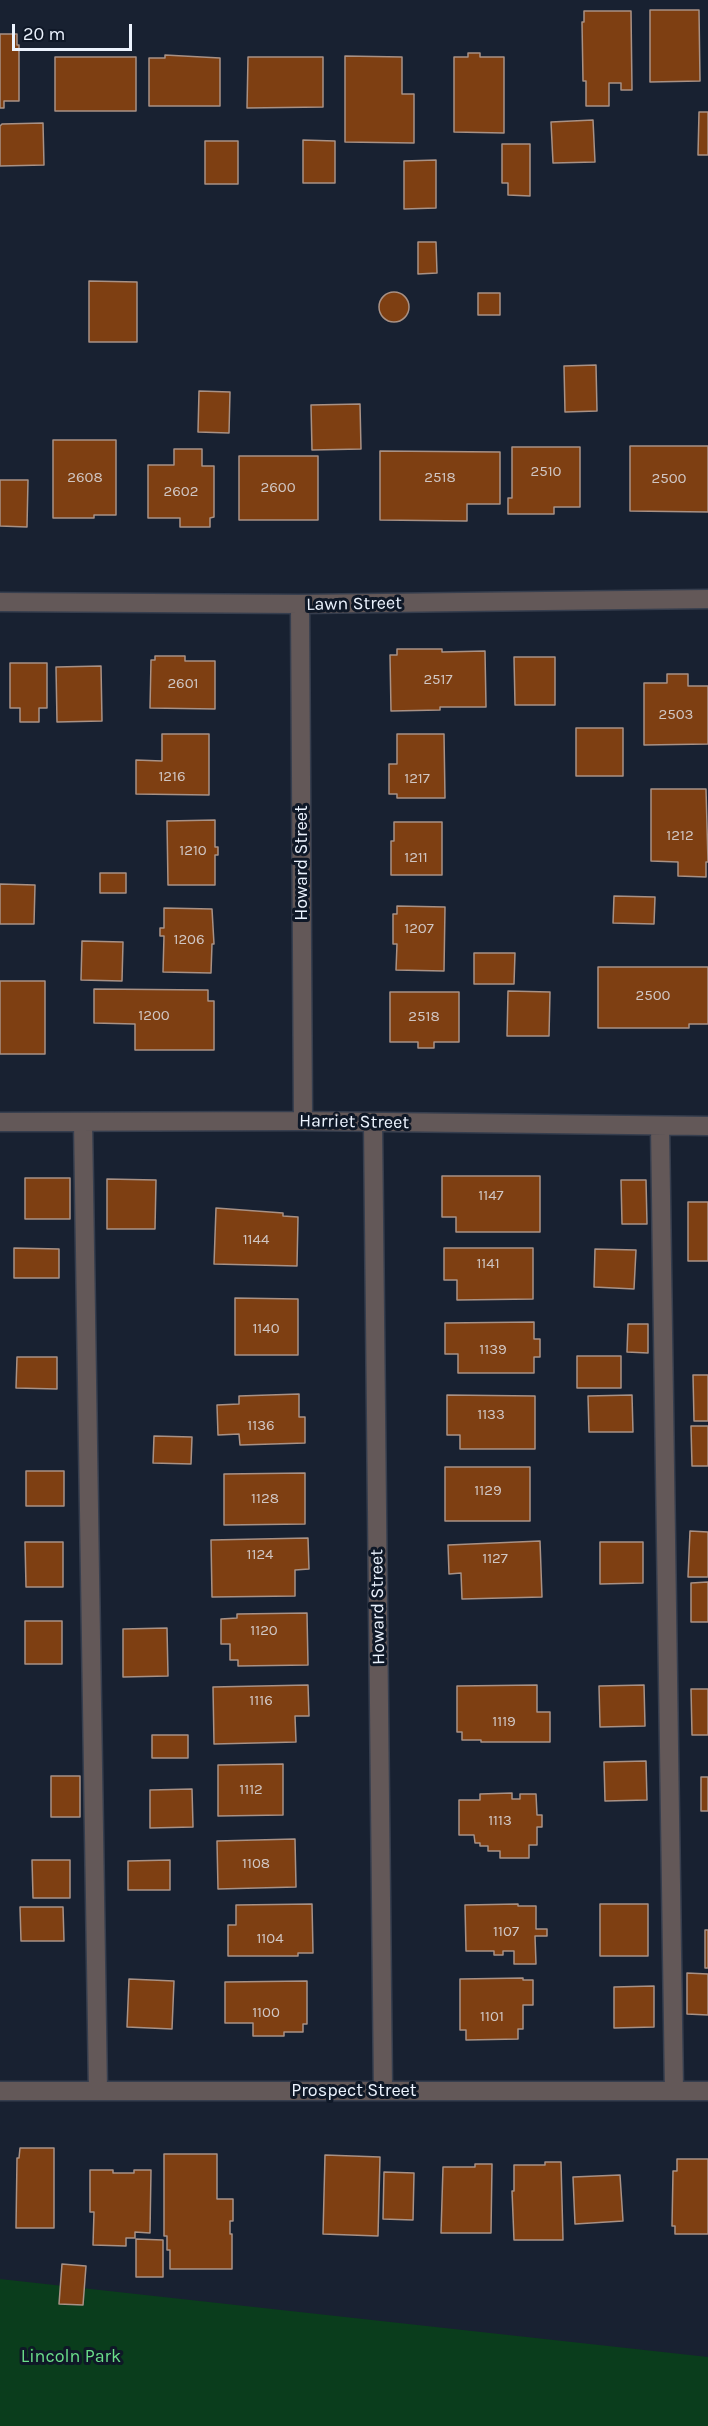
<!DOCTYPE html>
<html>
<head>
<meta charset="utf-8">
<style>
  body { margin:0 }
  #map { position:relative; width:708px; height:2426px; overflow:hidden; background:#182131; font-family:Karla,sans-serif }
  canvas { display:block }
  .scale { position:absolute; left:12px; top:24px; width:120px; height:27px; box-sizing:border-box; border:3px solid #ecf3fe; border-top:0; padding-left:8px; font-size:18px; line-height:21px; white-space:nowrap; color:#ecf3fe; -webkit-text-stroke:4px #0f1827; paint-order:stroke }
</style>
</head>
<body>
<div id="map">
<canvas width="708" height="2426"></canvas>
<div class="scale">20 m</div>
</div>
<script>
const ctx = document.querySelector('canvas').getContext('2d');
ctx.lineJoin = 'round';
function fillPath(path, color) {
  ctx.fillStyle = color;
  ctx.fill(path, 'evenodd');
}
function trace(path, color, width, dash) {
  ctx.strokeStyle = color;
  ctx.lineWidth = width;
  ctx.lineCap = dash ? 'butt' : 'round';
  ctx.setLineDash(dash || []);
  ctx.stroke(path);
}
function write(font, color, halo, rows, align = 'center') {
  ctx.font = font + ' Karla,sans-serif';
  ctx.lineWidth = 6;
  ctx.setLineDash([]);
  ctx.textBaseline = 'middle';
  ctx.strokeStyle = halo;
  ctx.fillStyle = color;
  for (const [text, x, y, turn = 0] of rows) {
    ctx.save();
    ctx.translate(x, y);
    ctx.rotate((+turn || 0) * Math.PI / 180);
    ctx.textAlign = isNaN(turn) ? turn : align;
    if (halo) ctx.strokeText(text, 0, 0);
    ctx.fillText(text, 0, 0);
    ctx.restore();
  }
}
fillPath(new Path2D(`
  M 0,2279 L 708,2357 L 708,2426 L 0,2426 Z`), '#0a3d1c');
const building = new Path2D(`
  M 650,10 L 699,10 L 700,81 L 650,82 Z
  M 584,11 L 631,11 L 632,90 L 621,90 L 621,83 L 609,83 L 609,106 L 586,106 L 586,81 L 583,81 L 582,22 L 584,22 Z
  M 0,34 L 17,34 L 17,45 L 19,45 L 19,101 L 4,101 L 4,108 L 0,108 Z
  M 468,53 L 480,53 L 480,57 L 504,57 L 504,133 L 454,132 L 454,57 L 468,57 Z
  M 165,55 L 220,58 L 220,106 L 149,106 L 149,58 L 165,58 Z
  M 345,56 L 402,57 L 402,94 L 414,94 L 414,143 L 345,142 Z
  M 55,57 L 136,57 L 136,111 L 55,111 Z
  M 248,57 L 323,57 L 323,107 L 247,108 Z
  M 699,112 L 708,112 L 708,155 L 698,155 Z
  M 593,120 L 595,162 L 553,163 L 551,122 Z
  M 43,123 L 44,165 L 0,166 L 0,126 L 2,124 Z
  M 303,140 L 335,141 L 335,183 L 303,183 Z
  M 205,141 L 238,141 L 238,184 L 205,184 Z
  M 502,144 L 530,144 L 530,196 L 508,195 L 508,183 L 502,183 Z
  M 436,160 L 436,208 L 404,209 L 404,161 Z
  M 418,242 L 436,242 L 437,273 L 418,274 Z
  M 89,281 L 137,282 L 137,342 L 89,342 Z
  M379 307a15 15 0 1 1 30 0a15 15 0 1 1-30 0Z
  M 478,293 L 500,293 L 500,315 L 478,315 Z
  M 596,365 L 597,411 L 565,412 L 564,366 Z
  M 199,391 L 230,392 L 229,433 L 198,432 Z
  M 360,404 L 361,449 L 312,450 L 311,405 Z
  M 53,440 L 116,440 L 116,515 L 94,515 L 94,518 L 53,518 Z
  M 630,446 L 708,446 L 708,512 L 630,511 Z
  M 512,447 L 580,447 L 580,507 L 554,507 L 554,514 L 508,514 L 508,498 L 512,498 Z
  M 174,449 L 202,449 L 202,466 L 214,466 L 214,517 L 210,518 L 210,527 L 180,527 L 180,518 L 148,518 L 148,465 L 174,465 Z
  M 380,451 L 500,452 L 500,504 L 467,504 L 467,521 L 380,520 Z
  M 239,456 L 318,456 L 318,520 L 239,520 Z
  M 0,480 L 28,480 L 27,527 L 0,526 Z
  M 397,649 L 442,649 L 442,652 L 485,651 L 486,707 L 440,707 L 440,710 L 391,711 L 390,655 L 397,655 Z
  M 155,656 L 185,656 L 185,661 L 215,661 L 215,709 L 150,708 L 151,660 L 155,660 Z
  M 514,657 L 555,657 L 555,705 L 515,705 Z
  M 10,663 L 47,663 L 47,708 L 39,708 L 39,722 L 20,722 L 20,708 L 10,708 Z
  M 101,666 L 102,721 L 57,722 L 56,667 Z
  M 667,674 L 688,674 L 688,686 L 708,686 L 708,744 L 644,745 L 644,683 L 667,683 Z
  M 576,728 L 623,728 L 623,776 L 576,776 Z
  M 162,734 L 209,734 L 209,795 L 136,794 L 136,760 L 162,761 Z
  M 397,734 L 444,734 L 445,798 L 397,798 L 397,794 L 389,794 L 389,764 L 397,764 Z
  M 651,789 L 706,789 L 708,862 L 706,862 L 706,877 L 678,876 L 678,862 L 651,861 Z
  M 215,820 L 215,847 L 218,847 L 218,855 L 215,855 L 215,885 L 168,885 L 167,821 Z
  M 394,822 L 442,822 L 442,875 L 391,875 L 391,841 L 394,841 Z
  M 100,873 L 126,873 L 126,893 L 100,893 Z
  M 0,884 L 35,885 L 34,924 L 0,924 Z
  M 614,896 L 655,897 L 654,924 L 613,923 Z
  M 397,906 L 445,907 L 444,971 L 396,970 L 397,944 L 393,944 L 393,914 L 397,914 Z
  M 164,908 L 212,909 L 214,944 L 212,944 L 211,973 L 163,972 L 164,936 L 160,936 L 160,928 L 164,928 Z
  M 82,941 L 123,942 L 122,981 L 81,980 Z
  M 474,953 L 515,953 L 514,984 L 474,984 Z
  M 598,967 L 708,967 L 708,1024 L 689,1024 L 689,1028 L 598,1028 Z
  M 0,981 L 45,981 L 45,1054 L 0,1054 Z
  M 94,989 L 208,990 L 208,1001 L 214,1001 L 214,1050 L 135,1050 L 135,1024 L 94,1023 Z
  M 508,991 L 550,992 L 549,1036 L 507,1036 Z
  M 390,992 L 459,992 L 459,1042 L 434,1042 L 434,1048 L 418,1048 L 418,1042 L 390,1042 Z
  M 442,1176 L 540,1176 L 540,1232 L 456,1232 L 456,1217 L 442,1217 Z
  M 25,1178 L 70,1178 L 70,1219 L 25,1219 Z
  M 107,1179 L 156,1180 L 155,1229 L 107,1229 Z
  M 621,1180 L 646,1180 L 647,1224 L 622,1224 Z
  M 688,1202 L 708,1202 L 708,1261 L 688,1261 Z
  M 216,1208 L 283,1213 L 283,1216 L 298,1217 L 297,1266 L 214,1264 Z
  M 14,1248 L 59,1249 L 59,1278 L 14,1278 Z
  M 444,1248 L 533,1248 L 533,1299 L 457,1300 L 457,1280 L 444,1280 Z
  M 595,1249 L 636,1250 L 634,1289 L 594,1287 Z
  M 235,1298 L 298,1299 L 298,1355 L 235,1355 Z
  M 534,1322 L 534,1339 L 540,1339 L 540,1357 L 534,1357 L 534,1373 L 458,1373 L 458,1354 L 445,1354 L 445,1323 Z
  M 628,1324 L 648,1324 L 648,1353 L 627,1352 Z
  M 577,1356 L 621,1356 L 621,1388 L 577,1388 Z
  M 17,1357 L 57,1357 L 57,1389 L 16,1388 Z
  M 693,1375 L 708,1375 L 708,1421 L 694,1421 Z
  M 299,1394 L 299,1417 L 305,1417 L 305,1443 L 240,1445 L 239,1434 L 218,1435 L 217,1405 L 239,1404 L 239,1396 Z
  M 447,1395 L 535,1396 L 535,1449 L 460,1449 L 460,1435 L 447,1435 Z
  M 632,1395 L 633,1432 L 589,1432 L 588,1396 Z
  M 691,1426 L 708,1426 L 708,1466 L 692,1466 Z
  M 154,1436 L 192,1437 L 191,1464 L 153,1463 Z
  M 445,1467 L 530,1467 L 530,1521 L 445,1521 Z
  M 26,1471 L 64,1471 L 64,1506 L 26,1506 Z
  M 305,1473 L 305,1524 L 224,1525 L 224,1474 Z
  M 690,1531 L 708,1532 L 708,1577 L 688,1577 Z
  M 308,1538 L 309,1569 L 295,1570 L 295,1596 L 212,1597 L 211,1540 Z
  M 540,1541 L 542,1597 L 462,1599 L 461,1573 L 449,1574 L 448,1545 Z
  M 25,1542 L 63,1542 L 63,1587 L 26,1587 Z
  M 600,1542 L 643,1542 L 643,1583 L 600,1584 Z
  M 708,1582 L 708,1622 L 691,1622 L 691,1583 Z
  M 307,1613 L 308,1665 L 238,1666 L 238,1660 L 230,1660 L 230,1644 L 221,1644 L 221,1619 L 237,1618 L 237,1614 Z
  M 25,1621 L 62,1621 L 62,1664 L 25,1664 Z
  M 167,1628 L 168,1676 L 123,1677 L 123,1629 Z
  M 308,1685 L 309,1716 L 295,1716 L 296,1742 L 214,1744 L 213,1687 Z
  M 537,1685 L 537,1712 L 550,1712 L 550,1742 L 481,1742 L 481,1740 L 462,1740 L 462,1732 L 457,1732 L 457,1686 Z
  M 644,1685 L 645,1726 L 600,1727 L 599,1686 Z
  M 691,1689 L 708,1689 L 708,1735 L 692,1735 Z
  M 152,1735 L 188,1735 L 188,1758 L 152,1758 Z
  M 646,1761 L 647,1800 L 605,1801 L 604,1762 Z
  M 283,1764 L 283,1815 L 218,1816 L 218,1765 Z
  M 51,1776 L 80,1776 L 80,1817 L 51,1817 Z
  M 701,1777 L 708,1777 L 708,1811 L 701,1811 Z
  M 192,1789 L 193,1827 L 150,1828 L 150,1790 Z
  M 512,1793 L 512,1799 L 520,1799 L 520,1794 L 536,1794 L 537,1815 L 542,1815 L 542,1827 L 537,1827 L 537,1845 L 529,1845 L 529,1858 L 500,1858 L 500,1851 L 488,1851 L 488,1846 L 480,1846 L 480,1843 L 475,1843 L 474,1835 L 459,1835 L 459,1800 L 480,1800 L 480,1794 Z
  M 295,1839 L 296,1887 L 218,1889 L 217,1841 Z
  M 32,1860 L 70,1860 L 70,1898 L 33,1898 Z
  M 170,1860 L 170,1890 L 128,1890 L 128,1861 Z
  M 312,1904 L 313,1953 L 298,1953 L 298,1956 L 228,1956 L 228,1925 L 236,1925 L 236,1905 Z
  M 518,1904 L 518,1906 L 536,1906 L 536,1929 L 547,1929 L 547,1936 L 535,1936 L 536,1964 L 514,1964 L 514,1951 L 503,1951 L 503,1955 L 494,1955 L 494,1951 L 466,1951 L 465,1905 Z
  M 600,1904 L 648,1904 L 648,1956 L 600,1956 Z
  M 20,1907 L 63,1907 L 64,1941 L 21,1941 Z
  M 705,1930 L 708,1930 L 708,1968 L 705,1968 Z
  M 687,1973 L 708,1974 L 708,2015 L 687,2014 Z
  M 523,1978 L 523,1980 L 533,1980 L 533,2005 L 523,2005 L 523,2029 L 518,2029 L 518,2039 L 466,2040 L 466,2030 L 460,2030 L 460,1979 Z
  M 129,1979 L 174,1981 L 172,2029 L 127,2027 Z
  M 307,1981 L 307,2024 L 303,2024 L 303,2032 L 284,2032 L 284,2036 L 253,2036 L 253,2023 L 225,2023 L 225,1982 Z
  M 654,1986 L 654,2027 L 614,2028 L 614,1987 Z
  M 20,2148 L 54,2148 L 54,2228 L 16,2228 L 17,2158 L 19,2158 Z
  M 164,2154 L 217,2154 L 217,2199 L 233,2199 L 233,2221 L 230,2221 L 230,2234 L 232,2234 L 232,2269 L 170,2269 L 170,2250 L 167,2250 L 167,2236 L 164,2236 Z
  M 325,2155 L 380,2157 L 378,2236 L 323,2234 Z
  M 677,2159 L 708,2159 L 708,2234 L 675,2234 L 675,2226 L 672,2226 L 673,2171 L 677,2171 Z
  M 545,2162 L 561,2162 L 563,2240 L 514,2240 L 512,2191 L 514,2191 L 514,2165 L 545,2165 Z
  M 475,2164 L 492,2164 L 491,2233 L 441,2233 L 443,2167 L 475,2167 Z
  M 90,2170 L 113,2170 L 113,2173 L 134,2173 L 134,2170 L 151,2170 L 150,2233 L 135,2232 L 135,2238 L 126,2238 L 126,2246 L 93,2245 L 94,2212 L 90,2212 Z
  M 384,2172 L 414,2173 L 413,2220 L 383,2219 Z
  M 620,2175 L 623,2221 L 575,2224 L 573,2177 Z
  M 136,2239 L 163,2240 L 163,2277 L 136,2277 Z
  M 62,2264 L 86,2266 L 83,2305 L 59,2304 Z`);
fillPath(building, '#7e3f12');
trace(building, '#a89185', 1.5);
const minor = new Path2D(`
  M 0,602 L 300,604 L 708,599
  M 300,604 L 303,1121
  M 0,1122 L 303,1121 L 708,1126
  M 83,1122 L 98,2091
  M 373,1123 L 383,2091
  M 660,1126 L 674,2091
  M 0,2091 L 708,2091`);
trace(minor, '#363e4e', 21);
trace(minor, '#635858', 18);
write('15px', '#d0c6c3', null, [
  ["2510",546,472],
  ["2608",85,478],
  ["2518",440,478],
  ["2500",669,479],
  ["2600",278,488],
  ["2602",181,492],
  ["2517",438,680],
  ["2601",183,684],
  ["2503",676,715],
  ["1216",172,777],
  ["1217",417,779],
  ["1212",680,836],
  ["1210",193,851],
  ["1211",416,858],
  ["1207",419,929],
  ["1206",189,940],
  ["2500",653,996],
  ["1200",154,1016],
  ["2518",424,1017],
  ["1147",491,1196],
  ["1144",256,1240],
  ["1141",488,1264],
  ["1140",266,1329],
  ["1139",493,1350],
  ["1133",491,1415],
  ["1136",261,1426],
  ["1129",488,1491],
  ["1128",265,1499],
  ["1124",260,1555],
  ["1127",495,1559],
  ["1120",264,1631],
  ["1116",261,1701],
  ["1119",504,1722],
  ["1112",251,1790],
  ["1113",500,1821],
  ["1108",256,1864],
  ["1107",506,1932],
  ["1104",270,1939],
  ["1100",266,2013],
  ["1101",492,2017]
]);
write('18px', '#ecf3fe', '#0f1827', [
  ["Lawn Street",354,604,-1],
  ["Howard Street",302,863,-90],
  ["Harriet Street",354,1122,1],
  ["Howard Street",378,1607,-91],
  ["Prospect Street",354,2091]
]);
write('18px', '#6bde8a', '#0f1827', [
  ["Lincoln Park",71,2357]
]);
</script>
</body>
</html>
